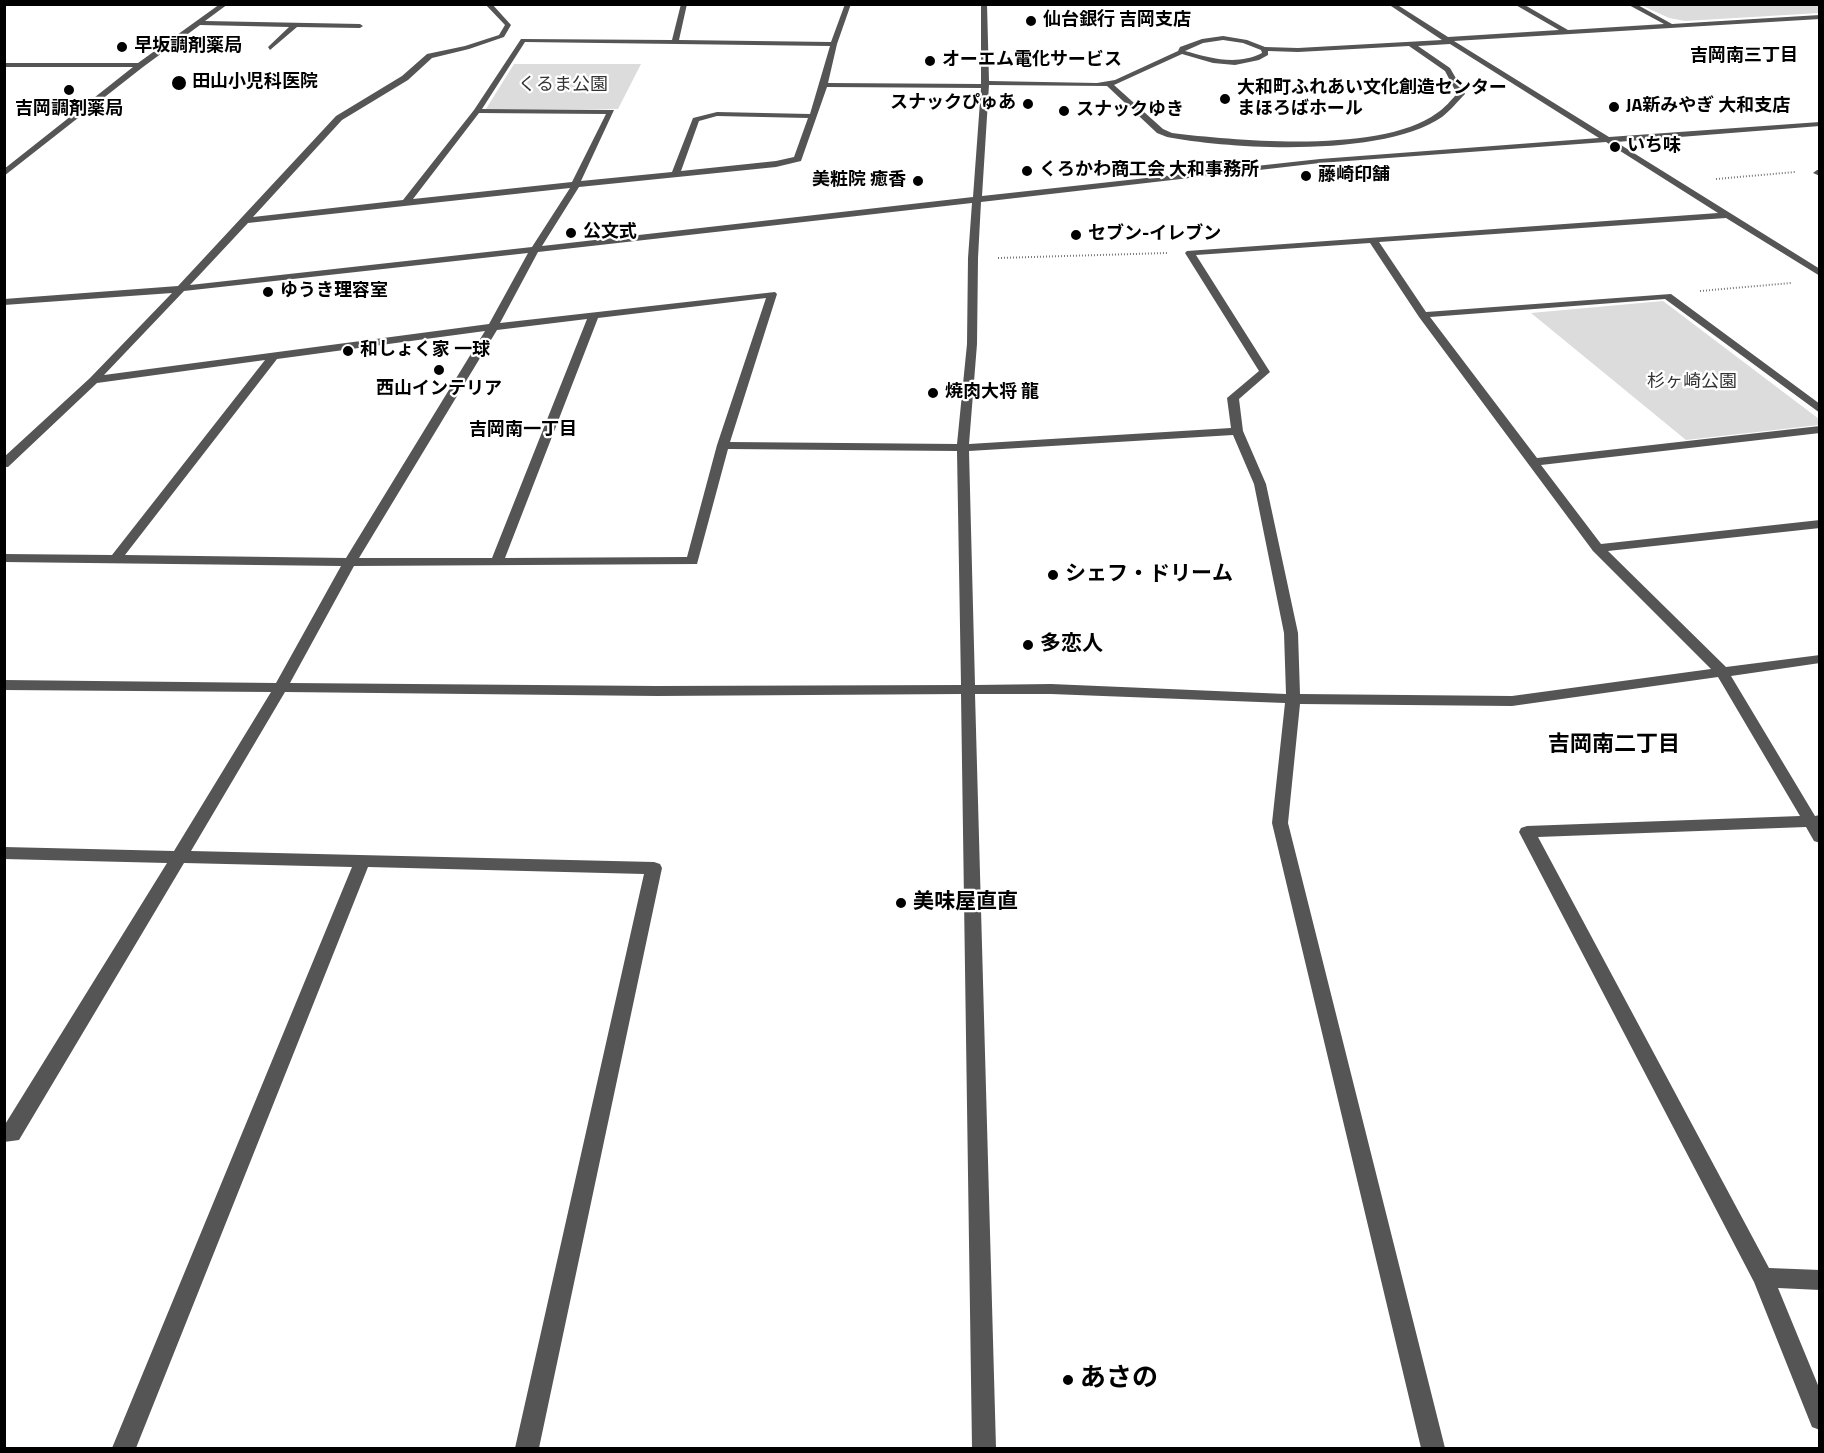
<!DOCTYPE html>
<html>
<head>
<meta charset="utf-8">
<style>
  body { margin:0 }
  #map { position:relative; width:1824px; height:1453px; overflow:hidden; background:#fff; font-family:"Titillium Web",sans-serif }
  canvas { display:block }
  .frame { position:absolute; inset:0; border:6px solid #000; pointer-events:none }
</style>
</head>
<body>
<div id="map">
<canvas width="1824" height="1453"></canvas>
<div class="frame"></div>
</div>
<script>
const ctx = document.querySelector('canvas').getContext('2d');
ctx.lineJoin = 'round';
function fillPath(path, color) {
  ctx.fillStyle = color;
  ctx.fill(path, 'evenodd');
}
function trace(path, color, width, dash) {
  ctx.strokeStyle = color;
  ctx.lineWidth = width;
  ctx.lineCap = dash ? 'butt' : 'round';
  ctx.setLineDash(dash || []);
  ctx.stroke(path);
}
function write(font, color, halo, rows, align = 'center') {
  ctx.font = font + ' "Titillium Web","Noto Sans JP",sans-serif';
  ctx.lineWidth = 4.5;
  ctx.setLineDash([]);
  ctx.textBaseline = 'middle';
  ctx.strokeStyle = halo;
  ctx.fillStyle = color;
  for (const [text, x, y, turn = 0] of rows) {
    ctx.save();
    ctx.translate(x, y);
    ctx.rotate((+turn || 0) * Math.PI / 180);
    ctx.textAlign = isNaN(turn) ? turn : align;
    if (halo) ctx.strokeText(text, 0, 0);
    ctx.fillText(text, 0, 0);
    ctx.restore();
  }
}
fillPath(new Path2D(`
  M 1819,4 L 1819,13 L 1685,21 L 1669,18 L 1641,5 Z
  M 514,64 L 641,64 L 618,109 L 486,109 Z
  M 1663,301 L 1819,419 L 1819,425 L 1686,440 L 1531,313 Z`), '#dcdcdc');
trace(new Path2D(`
  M 1716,179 L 1795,172
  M 998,258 L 1167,253
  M 1700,291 L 1791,283`), '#777', 2, [1, 2]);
fillPath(new Path2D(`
  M 220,4 L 228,4 L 205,21 L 360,24 L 363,26 L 360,28 L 297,27 L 270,50 L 268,47 L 289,27 L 200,25 L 143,67 L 4,176 L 4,169 L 133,67 L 4,67 L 4,63 L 138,63 Z
  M 485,4 L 492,4 L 511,25 L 504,37 L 469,49 L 432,58 L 408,80 L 342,120 L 253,217 L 403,200 L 474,110 L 521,39 L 672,40 L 681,4 L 687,4 L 679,40 L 831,42 L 845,4 L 851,4 L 837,44 L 828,83 L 981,84 L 981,4 L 987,4 L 989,81 L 1097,83 L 1115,80 L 1178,51 L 1180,47 L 1202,39 L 1223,36 L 1247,40 L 1265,47 L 1298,48 L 1442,40 L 1388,4 L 1396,4 L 1448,37 L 1559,30 L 1514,4 L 1523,4 L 1568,30 L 1664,24 L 1627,4 L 1636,4 L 1672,24 L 1820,15 L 1820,19 L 1454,41 L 1609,137 L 1820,122 L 1820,126 L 1616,142 L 1820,269 L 1820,276 L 1726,218 L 1379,242 L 1426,312 L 1671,294 L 1820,404 L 1820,413 L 1665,299 L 1430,317 L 1537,458 L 1820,426 L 1820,433 L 1541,465 L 1601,544 L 1820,520 L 1820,528 L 1608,551 L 1726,667 L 1820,655 L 1820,663 L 1731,676 L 1815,816 L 1820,815 L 1820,843 L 1814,841 L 1806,827 L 1538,837 L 1769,1268 L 1820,1270 L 1820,1290 L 1778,1288 L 1820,1390 L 1820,1430 L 1812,1427 L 1754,1282 L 1519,832 L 1521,828 L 1527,826 L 1800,816 L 1718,677 L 1512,706 L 1300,704 L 1288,823 L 1445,1448 L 1421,1448 L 1272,823 L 1285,703 L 1051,694 L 975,694 L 996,1448 L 972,1448 L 961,694 L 657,696 L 285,692 L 191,851 L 654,862 L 660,864 L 662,868 L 539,1448 L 515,1448 L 644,874 L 368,867 L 136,1448 L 112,1448 L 352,867 L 184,863 L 19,1140 L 4,1142 L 4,1126 L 167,863 L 4,859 L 4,847 L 174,851 L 271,692 L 4,690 L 4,680 L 276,683 L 341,566 L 4,562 L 4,554 L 112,555 L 265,360 L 97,383 L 8,467 L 4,467 L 4,457 L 90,378 L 172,293 L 4,305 L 4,299 L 178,286 L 336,116 L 402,76 L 427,54 L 465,46 L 499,35 L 505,25 ZM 1223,40 L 1243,43 L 1261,50 L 1262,53 C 1237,66 1210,58 1185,51 L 1203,43 ZM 525,42 L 830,46 L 810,114 L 717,112 L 693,118 L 672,172 L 581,181 L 614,110 L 482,109 ZM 1450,44 L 1599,138 L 1320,159 L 982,196 L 989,85 L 1107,86 L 1157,133 L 1167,137 C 1234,150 1384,157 1442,117 C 1450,111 1458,101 1465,94 L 1450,68 L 1418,46 ZM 1409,46 L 1445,71 L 1457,94 C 1451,100 1445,108 1437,113 C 1382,154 1238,141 1172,133 L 1163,129 L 1114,85 L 1182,54 L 1213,63 L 1235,65 L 1259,60 L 1268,55 L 1268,51 L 1298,52 ZM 827,87 L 981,88 L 973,197 L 542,246 L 579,187 L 776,167 L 801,161 ZM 479,113 L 606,114 L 572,182 L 413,199 ZM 717,116 L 808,118 L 794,157 L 776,161 L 681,171 L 699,121 ZM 1606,142 L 1718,213 L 1187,251 L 1185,253 L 1259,371 L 1227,398 L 1231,428 L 969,444 L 977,344 L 978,258 L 981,202 L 1320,163 ZM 570,188 L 532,247 L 190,285 L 248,223 ZM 972,203 L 968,258 L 967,344 L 957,444 L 730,442 L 777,294 L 775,292 L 500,323 L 538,252 ZM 1370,243 L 1419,317 L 1593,551 L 1711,669 L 1512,696 L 1300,694 L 1298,633 L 1266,484 L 1243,431 L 1239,399 L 1270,372 L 1196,255 ZM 528,253 L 489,324 L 104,375 L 184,291 ZM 766,298 L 717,445 L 687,557 L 505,558 L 598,318 ZM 587,319 L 492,558 L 359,558 L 497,330 ZM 485,331 L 346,558 L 125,555 L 277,359 ZM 1233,435 L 1254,484 L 1284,633 L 1286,694 L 1051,684 L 975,685 L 969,451 ZM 728,449 L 957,451 L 961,685 L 657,686 L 290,683 L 354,566 L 697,564 Z
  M 1817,170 L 1820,170 L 1820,176 L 1813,173 Z`), '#555');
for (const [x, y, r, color] of [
  [1031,21,6,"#000"],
  [122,47,6,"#000"],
  [930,61,6,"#000"],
  [179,83,8,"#000"],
  [69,90,6,"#000"],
  [1225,99,6,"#000"],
  [1028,104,6,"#000"],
  [1614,107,6,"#000"],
  [1064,111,6,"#000"],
  [1615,147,6,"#000"],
  [1027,171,6,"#000"],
  [1306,176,6,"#000"],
  [918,181,6,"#000"],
  [571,233,6,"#000"],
  [1076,235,6,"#000"],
  [268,292,6,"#000"],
  [348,351,6,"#000"],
  [439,370,6,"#000"],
  [933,393,6,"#000"],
  [1053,575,6,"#000"],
  [1028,645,6,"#000"],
  [901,903,6,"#000"],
  [1068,1380,6,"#000"]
]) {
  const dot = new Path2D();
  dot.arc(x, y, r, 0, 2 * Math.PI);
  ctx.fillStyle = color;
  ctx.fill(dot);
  trace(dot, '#fff', 2);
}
write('bold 18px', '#000', '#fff', [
  ["仙台銀行 吉岡支店",1043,21],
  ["早坂調剤薬局",134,47],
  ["オーエム電化サービス",942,61],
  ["田山小児科医院",192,83],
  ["大和町ふれあい文化創造センター",1237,89],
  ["まほろばホール",1237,110],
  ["スナックぴゅあ",1016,104,"right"],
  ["JA新みやぎ 大和支店",1626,107],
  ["吉岡調剤薬局",69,110,"center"],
  ["スナックゆき",1076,111],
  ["いち味",1627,147],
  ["くろかわ商工会 大和事務所",1039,171],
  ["藤崎印舗",1318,176],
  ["美粧院 癒香",906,181,"right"],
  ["公文式",583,233],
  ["セブン-イレブン",1088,235],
  ["ゆうき理容室",280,292],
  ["和しょく家 一球",360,351],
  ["西山インテリア",439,390,"center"],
  ["焼肉大将 龍",945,393]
], 'left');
write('bold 18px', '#000', '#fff', [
  ["吉岡南三丁目",1744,57],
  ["吉岡南一丁目",523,431]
]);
write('18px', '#333', '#fff', [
  ["くるま公園",563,86],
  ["杉ヶ崎公園",1692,383]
]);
write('bold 21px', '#000', '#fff', [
  ["シェフ・ドリーム",1065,575],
  ["多恋人",1040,645],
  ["美味屋直直",913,903]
], 'left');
write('bold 22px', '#000', '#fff', [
  ["吉岡南二丁目",1614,746]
]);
write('bold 26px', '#000', '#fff', [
  ["あさの",1080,1380]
], 'left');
</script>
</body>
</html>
